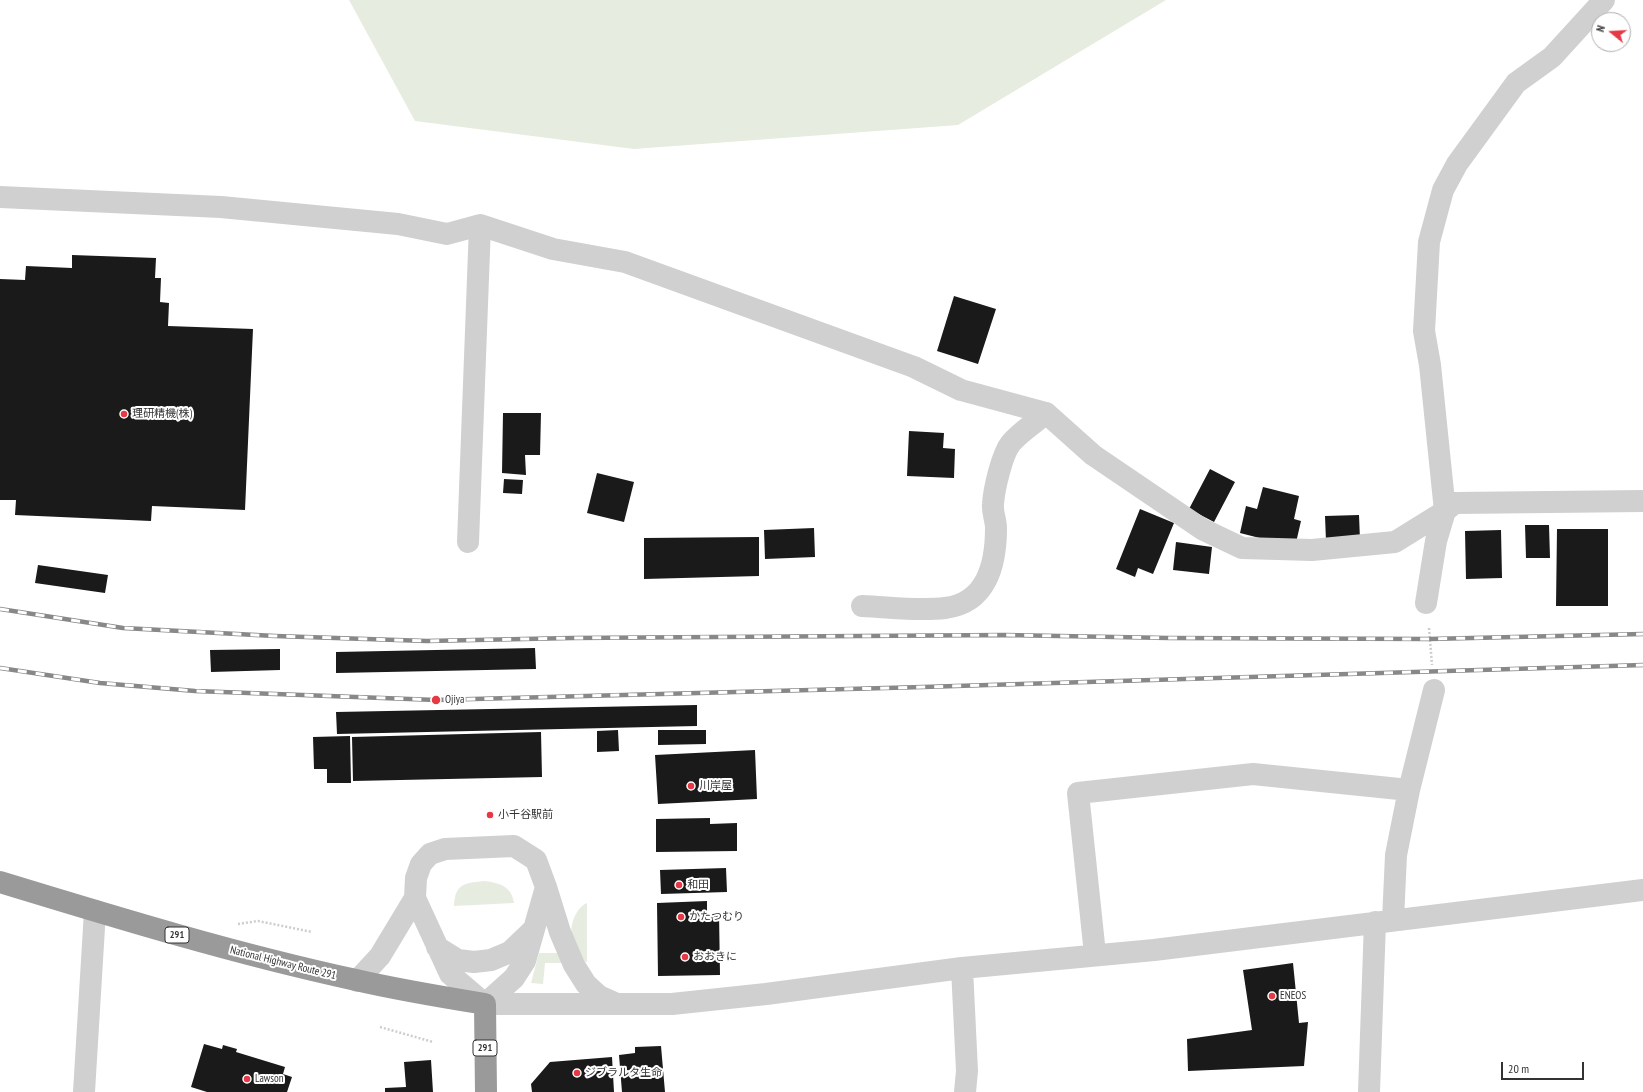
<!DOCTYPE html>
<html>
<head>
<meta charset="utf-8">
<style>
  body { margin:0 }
  #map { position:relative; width:1643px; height:1092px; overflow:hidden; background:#fff; font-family:"PT Sans Narrow",sans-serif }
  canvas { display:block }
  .north { position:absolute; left:1591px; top:12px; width:40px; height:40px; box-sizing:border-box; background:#fff; border:1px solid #adadad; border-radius:50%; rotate:288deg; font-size:11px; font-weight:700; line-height:16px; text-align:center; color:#333 }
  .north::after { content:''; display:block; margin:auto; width:14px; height:18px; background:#e63946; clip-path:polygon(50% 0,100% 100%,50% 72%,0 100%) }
  .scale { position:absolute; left:1501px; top:1062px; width:83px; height:18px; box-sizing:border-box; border:2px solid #333; border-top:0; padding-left:5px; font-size:12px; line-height:14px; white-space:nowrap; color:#333; -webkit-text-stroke:3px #fff; paint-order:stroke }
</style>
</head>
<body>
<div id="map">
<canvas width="1643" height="1092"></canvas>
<div class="north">N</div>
<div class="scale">20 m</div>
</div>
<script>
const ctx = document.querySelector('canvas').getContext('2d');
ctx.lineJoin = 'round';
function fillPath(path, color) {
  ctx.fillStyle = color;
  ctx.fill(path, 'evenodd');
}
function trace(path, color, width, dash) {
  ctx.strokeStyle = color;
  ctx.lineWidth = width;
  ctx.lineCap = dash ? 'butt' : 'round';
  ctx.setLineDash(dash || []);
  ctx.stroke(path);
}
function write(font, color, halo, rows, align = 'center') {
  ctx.font = font + ' "PT Sans Narrow","Noto Sans JP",sans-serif';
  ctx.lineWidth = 4;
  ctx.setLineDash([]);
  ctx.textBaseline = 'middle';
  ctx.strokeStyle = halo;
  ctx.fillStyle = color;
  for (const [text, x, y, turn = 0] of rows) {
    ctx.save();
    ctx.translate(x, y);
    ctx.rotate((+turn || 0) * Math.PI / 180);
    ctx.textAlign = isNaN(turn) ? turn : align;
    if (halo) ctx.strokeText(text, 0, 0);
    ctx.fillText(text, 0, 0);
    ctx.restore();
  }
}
fillPath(new Path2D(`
  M 349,0 L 1166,0 L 958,125 L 634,149 L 415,121 Z
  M 485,881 C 500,883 512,887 514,903 L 454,906 C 455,883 465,883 485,881 Z
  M 587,903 L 587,962 L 585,962 C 581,956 574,947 572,940 C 569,927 575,908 587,903 Z
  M 539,953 L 558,953 L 563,963 L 545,963 L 543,984 L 531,983 Z`), '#e6ecdf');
fillPath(new Path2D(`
  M 72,255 L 156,258 L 155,278 L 161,278 L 160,302 L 169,303 L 168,326 L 253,329 L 245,510 L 152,506 L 151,521 L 15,515 L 16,500 L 0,500 L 0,279 L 25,280 L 26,266 L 72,268 Z
  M 954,296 L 996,309 L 978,364 L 937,351 Z
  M 503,413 L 541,413 L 540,455 L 525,455 L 526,475 L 502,473 Z
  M 909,431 L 944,433 L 943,448 L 955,449 L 954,478 L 907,476 Z
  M 1210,469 L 1235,482 L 1214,522 L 1189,509 Z
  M 597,473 L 634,482 L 624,522 L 587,513 Z
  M 504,479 L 523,480 L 522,494 L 503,493 Z
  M 1263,487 L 1299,496 L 1294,519 L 1301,521 L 1295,547 L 1240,533 L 1246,506 L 1257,509 Z
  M 1140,509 L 1174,523 L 1153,574 L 1138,568 L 1135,577 L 1116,569 Z
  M 1359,515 L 1360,540 L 1326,541 L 1325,516 Z
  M 1525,525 L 1549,525 L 1550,558 L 1526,558 Z
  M 814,528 L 815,557 L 765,559 L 764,530 Z
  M 1557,529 L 1608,529 L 1608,606 L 1556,606 Z
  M 1501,530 L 1502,578 L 1466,579 L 1465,531 Z
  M 759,537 L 759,576 L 644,579 L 644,538 Z
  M 1176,542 L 1212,547 L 1209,574 L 1173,570 Z
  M 38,565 L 108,575 L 105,593 L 35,583 Z
  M 535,648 L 536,669 L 336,673 L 336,652 Z
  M 280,649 L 280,670 L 211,672 L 210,650 Z
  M 697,705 L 697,726 L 337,734 L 336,712 Z
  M 618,730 L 619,751 L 597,752 L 597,731 Z
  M 658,730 L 706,730 L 706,744 L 658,745 Z
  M 541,732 L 542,777 L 353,781 L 352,737 Z
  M 350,736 L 351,783 L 327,783 L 327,769 L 314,769 L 313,737 Z
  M 755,750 L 757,799 L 658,804 L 655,755 Z
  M 710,818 L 710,824 L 737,823 L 737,851 L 656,852 L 656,819 Z
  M 726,868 L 727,892 L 661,894 L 660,870 Z
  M 707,901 L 707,913 L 719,913 L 720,975 L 658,976 L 657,903 Z
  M 1293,963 L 1299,1023 L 1308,1022 L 1304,1066 L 1188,1071 L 1187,1039 L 1252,1030 L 1243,970 Z
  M 204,1044 L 222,1049 L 223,1045 L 237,1049 L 236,1052 L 285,1067 L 283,1074 L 292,1077 L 287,1092 L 207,1092 L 191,1087 Z
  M 661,1046 L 665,1092 L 622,1092 L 619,1055 L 635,1053 L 635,1047 Z
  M 612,1057 L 614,1092 L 532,1092 L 531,1084 L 550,1062 Z
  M 431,1060 L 433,1092 L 385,1092 L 385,1088 L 406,1087 L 404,1062 Z`), '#1a1a1a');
trace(new Path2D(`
  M 1429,628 L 1432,665
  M 238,924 L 258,921 L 312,932
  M 380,1027 L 433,1042`), '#cdcdcd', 2.5, [2, 2]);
trace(new Path2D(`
  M 0,197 L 221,207 L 398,224 L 447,234 L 480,225 L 553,249 L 625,262 L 914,367 L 961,390 L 1046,413 L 1093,455 L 1202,529 L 1242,548 L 1312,550 L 1395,542 L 1445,511 L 1455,503 L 1643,501
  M 468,542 L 480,225
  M 1426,603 L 1436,541 L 1445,511 L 1430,365 L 1424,331 L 1429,242 L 1443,190 L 1457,164 L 1516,83 L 1552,57 L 1604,0
  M 862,606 C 889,607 918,611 945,608 C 987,603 996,564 996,528 C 996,520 992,512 993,504 C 994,489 1002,454 1011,443 C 1020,432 1035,423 1046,413
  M 1393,920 L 1396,855 L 1409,790 L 1434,690
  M 437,947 L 458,960 L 474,962 L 491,960 L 510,952 L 534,929
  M 1095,954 L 1078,793 L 1253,774 L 1409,790
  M 962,968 L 967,1071 L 965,1092
  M 357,981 L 380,956 L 415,898
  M 485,1004 L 514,978 L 525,961 L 546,887
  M 617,1004 L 599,996 L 586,984 L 574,965 L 560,932 L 546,887 L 536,860 L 514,846 L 445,849 L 430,854 L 421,864 L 416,878 L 415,898 L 450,974 L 485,1004 L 672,1004 L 766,994 L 962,968 L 1154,950 L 1643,890
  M 84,1092 L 95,911
  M 1369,1092 L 1375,922`), '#d0d0d0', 22);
trace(new Path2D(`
  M 0,882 C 118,918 236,954 356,980 C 399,990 442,997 485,1004 L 486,1092`), '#9a9a9a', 22);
const rail = new Path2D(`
  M 0,609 L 123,628 L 275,636 L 427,641 L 572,638 L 1005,635 L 1169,638 L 1429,639 L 1643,634
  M 0,668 L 100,683 L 195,691 L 436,700 L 923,687 L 1643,665`);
trace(rail, '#888', 4.5);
trace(rail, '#fff', 3, [9]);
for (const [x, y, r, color] of [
  [124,414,4,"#e63946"],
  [436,700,5,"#e63946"],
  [691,786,4,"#e63946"],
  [490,815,4,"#e63946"],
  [679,885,4,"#e63946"],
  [681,917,4,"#e63946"],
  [685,957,4,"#e63946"],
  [1272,996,4,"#e63946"],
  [577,1073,4,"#e63946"],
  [247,1079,4,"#e63946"]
]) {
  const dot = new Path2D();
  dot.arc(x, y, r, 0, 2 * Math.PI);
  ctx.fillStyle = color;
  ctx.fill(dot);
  trace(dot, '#fff', 1.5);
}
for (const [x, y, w] of [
  [177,935,24],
  [485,1048,24]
]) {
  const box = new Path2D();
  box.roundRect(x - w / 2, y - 8, w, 16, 3);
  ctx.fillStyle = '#fff';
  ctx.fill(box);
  trace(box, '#333', 1);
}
write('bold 10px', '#333', null, [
  ["291",177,935],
  ["291",485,1048]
]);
write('11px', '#333', '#fff', [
  ["理研精機(株)",132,414],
  ["Ojiya",445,700],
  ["川岸屋",699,786],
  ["小千谷駅前",498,815],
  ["和田",687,885],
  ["かたつむり",689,917],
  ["おおきに",693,957],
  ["ENEOS",1280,996],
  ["ジブラルタ生命",585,1073],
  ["Lawson",255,1079]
], 'left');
write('11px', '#333', '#fff', [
  ["National Highway Route 291",283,963,14]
]);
</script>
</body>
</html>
